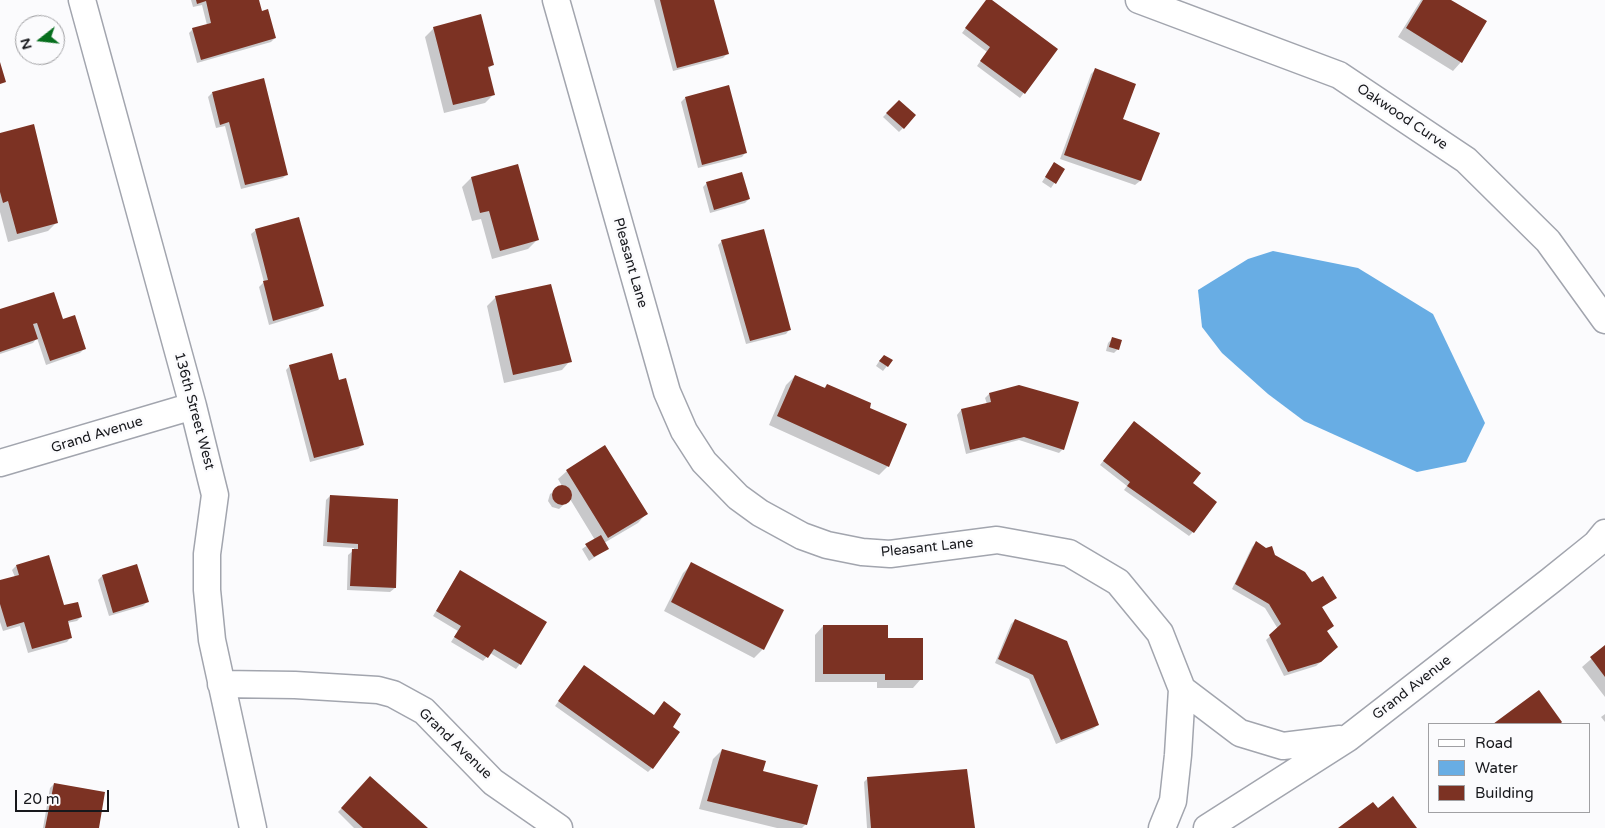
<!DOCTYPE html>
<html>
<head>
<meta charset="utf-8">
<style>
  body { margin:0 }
  #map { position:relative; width:1605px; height:828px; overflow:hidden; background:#fbfbfd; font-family:"Varela Round",sans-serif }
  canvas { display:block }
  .legend { position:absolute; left:1428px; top:723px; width:162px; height:90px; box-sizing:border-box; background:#fbfbfd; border:1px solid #a0a0a3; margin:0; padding:6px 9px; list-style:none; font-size:15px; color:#17181c }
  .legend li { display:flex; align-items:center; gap:10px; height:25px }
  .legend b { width:25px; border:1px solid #a0a0a3 }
  .north { position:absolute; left:15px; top:15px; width:50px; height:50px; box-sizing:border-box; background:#fbfbfd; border:1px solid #a0a0a3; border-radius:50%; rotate:254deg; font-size:14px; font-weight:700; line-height:20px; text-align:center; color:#17181c }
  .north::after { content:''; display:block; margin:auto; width:18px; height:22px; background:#066e1d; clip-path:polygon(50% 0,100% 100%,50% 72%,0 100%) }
  .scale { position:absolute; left:15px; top:790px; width:94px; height:22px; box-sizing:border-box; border:2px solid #17181c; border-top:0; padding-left:6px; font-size:15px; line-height:18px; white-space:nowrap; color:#17181c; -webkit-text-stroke:4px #fbfbfd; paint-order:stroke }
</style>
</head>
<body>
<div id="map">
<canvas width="1605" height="828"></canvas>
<ul class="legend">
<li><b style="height:6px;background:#fff"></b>Road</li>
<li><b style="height:14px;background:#68ade4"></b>Water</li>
<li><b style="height:14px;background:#7c3223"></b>Building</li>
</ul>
<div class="north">N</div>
<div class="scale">20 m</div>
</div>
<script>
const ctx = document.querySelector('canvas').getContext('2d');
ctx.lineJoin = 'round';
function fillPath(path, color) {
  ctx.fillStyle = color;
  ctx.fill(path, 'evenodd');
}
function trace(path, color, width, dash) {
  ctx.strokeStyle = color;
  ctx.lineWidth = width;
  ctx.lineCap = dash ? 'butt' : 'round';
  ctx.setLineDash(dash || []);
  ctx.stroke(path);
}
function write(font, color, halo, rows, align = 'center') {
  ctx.font = font + ' "Varela Round",sans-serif';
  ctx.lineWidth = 5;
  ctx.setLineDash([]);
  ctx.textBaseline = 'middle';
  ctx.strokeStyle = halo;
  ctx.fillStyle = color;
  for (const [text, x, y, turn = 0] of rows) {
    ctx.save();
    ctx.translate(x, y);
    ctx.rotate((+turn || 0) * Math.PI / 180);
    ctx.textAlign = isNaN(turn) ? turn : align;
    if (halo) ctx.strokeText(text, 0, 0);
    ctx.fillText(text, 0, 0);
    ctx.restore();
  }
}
fillPath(new Path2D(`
  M 1273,251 L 1358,268 L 1433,314 L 1485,423 L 1466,462 L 1417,472 L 1304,421 L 1268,394 L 1222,353 L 1202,327 L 1198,290 L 1248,259 Z`), '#68ade4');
fillPath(new Path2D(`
  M 191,0 L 258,0 L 261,12 L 275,38 L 271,42 L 197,63 L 189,33 L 193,29 L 207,25 L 202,5 L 193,7 Z
  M 654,0 L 712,0 L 727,54 L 723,58 L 673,71 Z
  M 987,0 L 990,0 L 1056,50 L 1020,98 L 977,66 L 987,52 L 962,33 Z
  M 1421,0 L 1448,0 L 1461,62 L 1453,71 L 1398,37 Z
  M 434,28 L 492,65 L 488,69 L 494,94 L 485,103 L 444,113 L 425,37 Z
  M 1095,70 L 1121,120 L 1158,134 L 1140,181 L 1135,185 L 1060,159 L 1091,74 Z
  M 212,93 L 287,174 L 283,178 L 241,189 L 225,126 L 216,128 L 208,97 Z
  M 685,98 L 746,152 L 742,157 L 698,168 L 681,102 Z
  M 899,101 L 903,128 L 899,132 L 883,117 Z
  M 0,134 L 57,222 L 48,231 L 8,242 L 0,212 Z
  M 1054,164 L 1063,170 L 1051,188 L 1042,182 Z
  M 517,166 L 537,240 L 528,249 L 492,259 L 481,219 L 472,221 L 462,187 L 471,178 Z
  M 707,183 L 749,199 L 745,203 L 710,213 L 703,187 Z
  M 256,230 L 322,306 L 318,310 L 269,325 L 259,287 L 264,282 L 251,234 Z
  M 722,241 L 790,329 L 786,334 L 746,344 L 718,245 Z
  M 496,297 L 570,361 L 562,370 L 504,383 L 487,306 Z
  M 0,310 L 62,321 L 84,349 L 80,353 L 46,365 L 37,338 L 33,343 L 0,354 Z
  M 1112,339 L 1118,349 L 1114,353 L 1106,351 L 1108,343 Z
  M 880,360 L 887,366 L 883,371 L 876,366 Z
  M 290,366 L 338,381 L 363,445 L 358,449 L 310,462 L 286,370 Z
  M 795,376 L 823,389 L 827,385 L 868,408 L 888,466 L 879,475 L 769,425 L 786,385 Z
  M 989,394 L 1063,449 L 1059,453 L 1019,440 L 966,454 L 957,415 L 961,410 L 987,404 L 985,398 Z
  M 1130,427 L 1191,483 L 1193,532 L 1189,536 L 1124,490 L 1127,486 L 1100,465 Z
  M 567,471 L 646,514 L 638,523 L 604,543 L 607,549 L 589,561 L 582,549 L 595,540 L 570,499 L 559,509 L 552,507 L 548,501 L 550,494 L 562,486 L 558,479 Z
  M 330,496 L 395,588 L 390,592 L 347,590 L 348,555 L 354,550 L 354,548 L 323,546 L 326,500 Z
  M 1256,543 L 1312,583 L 1335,598 L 1321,608 L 1326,631 L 1333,651 L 1316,666 L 1284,676 L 1266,640 L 1278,629 L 1265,608 L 1232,589 L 1252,547 Z
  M 692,564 L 763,649 L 754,658 L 664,611 L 683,573 Z
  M 16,566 L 63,607 L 81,617 L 77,621 L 67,623 L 71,637 L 67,642 L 28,653 L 20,626 L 3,631 L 0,622 L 0,582 L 15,577 L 12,570 Z
  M 136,566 L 147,602 L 143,606 L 109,616 L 98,580 L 102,576 Z
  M 461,572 L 520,664 L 516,669 L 490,653 L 483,661 L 451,642 L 458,631 L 433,616 L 457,576 Z
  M 1015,620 L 1098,725 L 1093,729 L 1056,744 L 1029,679 L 995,663 L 1011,624 Z
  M 823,626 L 887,639 L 921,679 L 913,688 L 877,688 L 877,682 L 815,682 L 815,635 Z
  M 1605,647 L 1605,697 L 1582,667 Z
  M 584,666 L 652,768 L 648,772 L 555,706 Z
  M 1539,692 L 1561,722 L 1559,724 L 1495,724 Z
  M 1605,714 L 1605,722 L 1601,717 Z
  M 722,750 L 762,771 L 806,824 L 802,828 L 777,828 L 699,809 L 713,759 Z
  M 370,778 L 426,828 L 354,828 L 338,812 Z
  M 868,778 L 973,828 L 867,828 L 864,782 Z
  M 54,784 L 97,828 L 43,828 L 50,788 Z`), '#0003');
fillPath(new Path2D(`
  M 196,0 L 259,0 L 262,11 L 268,9 L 276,38 L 201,60 L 192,28 L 211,23 L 206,1 L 197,4 Z
  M 660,0 L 714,0 L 729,54 L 677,68 Z
  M 986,0 L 992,0 L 1058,49 L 1025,94 L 980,61 L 990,47 L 965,28 Z
  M 1423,0 L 1451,0 L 1487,21 L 1462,63 L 1406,28 Z
  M 481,14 L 494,65 L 488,67 L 495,95 L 453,105 L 433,27 Z
  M 0,62 L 6,82 L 0,84 Z
  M 1095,68 L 1136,84 L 1123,119 L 1160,133 L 1141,181 L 1064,155 Z
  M 264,78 L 288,175 L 245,185 L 229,122 L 220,125 L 212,92 Z
  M 729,85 L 747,153 L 702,165 L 685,97 Z
  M 899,100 L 916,115 L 904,129 L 886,113 Z
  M 34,124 L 58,223 L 17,234 L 8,201 L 3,203 L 0,192 L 0,133 Z
  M 1054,162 L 1065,169 L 1056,184 L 1045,177 Z
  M 518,164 L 539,240 L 500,251 L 489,211 L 480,213 L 471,177 Z
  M 742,172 L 750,199 L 714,210 L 706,182 Z
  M 299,217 L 324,306 L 273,321 L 263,281 L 268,280 L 255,229 Z
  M 764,229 L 791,330 L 750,341 L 721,240 Z
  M 551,284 L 572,362 L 513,375 L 495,296 Z
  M 54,292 L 63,319 L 75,315 L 86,349 L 50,361 L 37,323 L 33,324 L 38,339 L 0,352 L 0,309 Z
  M 1112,337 L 1122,340 L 1119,350 L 1109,347 Z
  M 332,353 L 339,380 L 346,378 L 364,445 L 314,458 L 289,365 Z
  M 884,355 L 893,360 L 888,367 L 879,361 Z
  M 795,375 L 825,388 L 827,384 L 871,403 L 870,408 L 907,424 L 889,467 L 777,416 Z
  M 1019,385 L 1079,402 L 1064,450 L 1024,437 L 970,450 L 961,409 L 991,402 L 989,393 Z
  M 1134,421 L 1201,473 L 1193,483 L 1217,502 L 1194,533 L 1127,486 L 1130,482 L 1103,461 Z
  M 605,445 L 648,514 L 608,538 L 566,470 Z
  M552 495a10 10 0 1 1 20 0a10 10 0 1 1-20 0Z
  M 330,495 L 398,499 L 396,588 L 350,586 L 352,549 L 358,549 L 358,544 L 327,542 Z
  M 601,535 L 609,549 L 594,557 L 585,544 Z
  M 1256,541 L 1266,548 L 1272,546 L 1275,555 L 1305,572 L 1312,582 L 1323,576 L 1337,598 L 1322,607 L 1334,626 L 1327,631 L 1338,647 L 1321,662 L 1288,672 L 1269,635 L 1281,624 L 1269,604 L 1235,584 Z
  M 49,555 L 64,605 L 78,602 L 82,617 L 68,621 L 72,638 L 32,649 L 24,622 L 7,627 L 0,604 L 0,580 L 19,575 L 16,565 Z
  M 691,562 L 784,610 L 764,650 L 671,602 Z
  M 137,564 L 149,602 L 113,613 L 102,575 Z
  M 460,570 L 547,622 L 521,665 L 494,649 L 488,658 L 454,637 L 461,626 L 436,611 Z
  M 1015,619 L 1067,641 L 1099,725 L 1061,740 L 1033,675 L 998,659 Z
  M 823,625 L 888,625 L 888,638 L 923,638 L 923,680 L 885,680 L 885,674 L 823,674 Z
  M 1605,645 L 1605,677 L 1590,657 Z
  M 584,665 L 654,715 L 664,701 L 681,714 L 673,727 L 680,732 L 653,769 L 558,701 Z
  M 1539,690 L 1562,722 L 1560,724 L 1493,724 Z
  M 722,749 L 766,761 L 763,771 L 818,785 L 807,825 L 707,801 Z
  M 967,769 L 975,828 L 871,828 L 867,777 Z
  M 370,776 L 428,828 L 363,828 L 341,808 Z
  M 54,783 L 105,792 L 99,828 L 45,828 Z
  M 1393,796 L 1417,828 L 1338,828 L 1373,802 L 1378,808 Z`), '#7c3223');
const minor = new Path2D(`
  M 82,0 L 193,406 L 215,495 L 207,554 L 207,590 L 212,640 L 253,828
  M 556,0 L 667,392 L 684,431 L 704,462 L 738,497 L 760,513 L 802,536 L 827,545 L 862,552 L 890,554 L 997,540 L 1069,553 L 1118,582 L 1160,633 L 1182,689 L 1178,755 L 1173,801 L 1162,828
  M 1139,0 L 1339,75 L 1466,160 L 1548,241 L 1605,320
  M 0,463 L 193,406
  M 221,684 L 295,685 L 378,690 L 393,694 L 424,711 L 493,782 L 559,828
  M 1182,689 L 1240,733 L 1283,746 L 1340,739
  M 1207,828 L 1348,738 L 1550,581 L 1596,544 L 1605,533`);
trace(minor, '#a2a5ae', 29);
trace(minor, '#fff', 26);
write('14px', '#17181c', '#fbfbfd', [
  ["Oakwood Curve",1402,117,34],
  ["Pleasant Lane",630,263,74],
  ["136th Street West",194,411,75],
  ["Grand Avenue",97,435,-17],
  ["Pleasant Lane",927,548,-6],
  ["Grand Avenue",1412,688,-38],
  ["Grand Avenue",455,744,44]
]);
</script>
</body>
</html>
